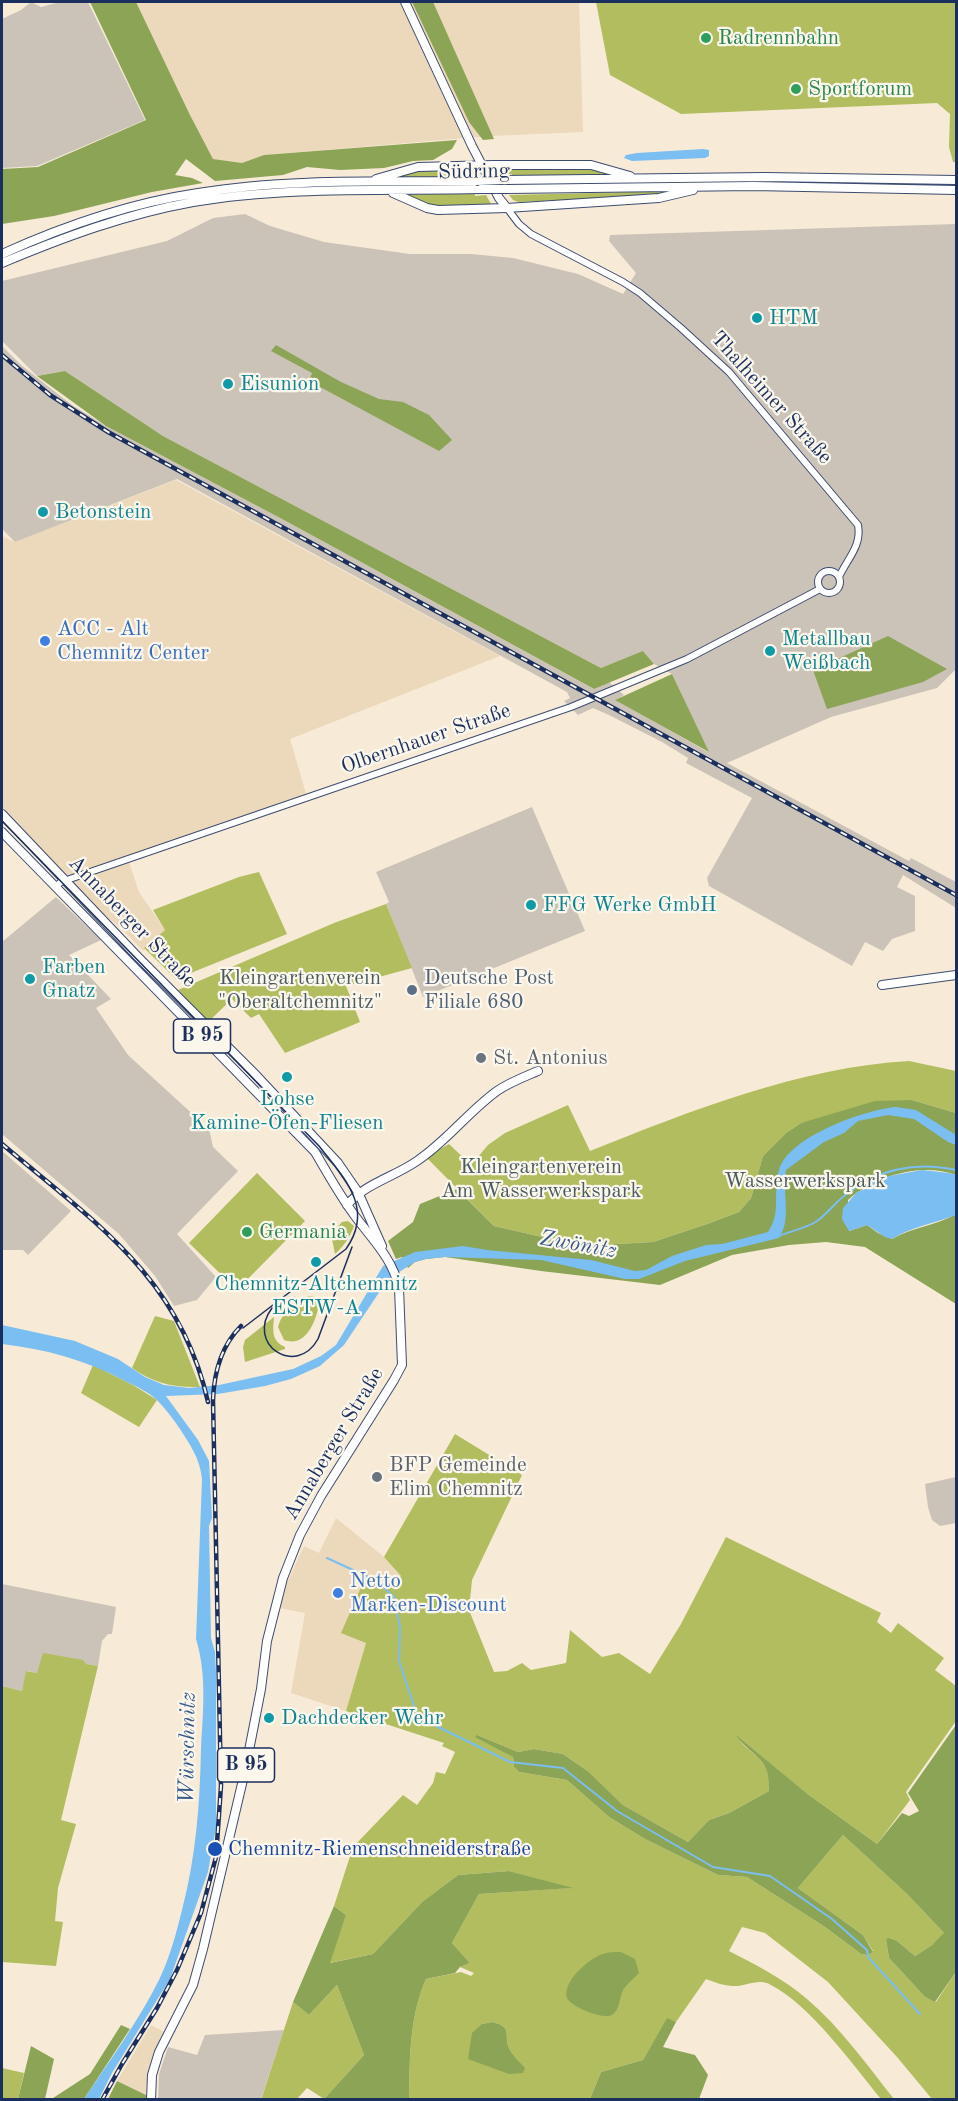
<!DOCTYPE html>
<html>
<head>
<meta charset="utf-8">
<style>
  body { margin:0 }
  #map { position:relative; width:958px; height:2101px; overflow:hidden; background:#f7ebd7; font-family:"Old Standard TT",serif }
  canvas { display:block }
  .frame { position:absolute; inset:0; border:3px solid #1b2f5e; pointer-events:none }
</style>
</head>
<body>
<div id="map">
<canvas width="958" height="2101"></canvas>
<div class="frame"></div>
</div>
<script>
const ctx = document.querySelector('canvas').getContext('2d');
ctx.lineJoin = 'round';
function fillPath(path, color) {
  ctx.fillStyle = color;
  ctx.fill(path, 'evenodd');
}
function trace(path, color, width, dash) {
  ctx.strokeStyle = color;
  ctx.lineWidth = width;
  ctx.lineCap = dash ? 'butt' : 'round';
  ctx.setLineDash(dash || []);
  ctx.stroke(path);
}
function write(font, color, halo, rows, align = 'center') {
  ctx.font = font + ' "Old Standard TT",serif';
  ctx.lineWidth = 4.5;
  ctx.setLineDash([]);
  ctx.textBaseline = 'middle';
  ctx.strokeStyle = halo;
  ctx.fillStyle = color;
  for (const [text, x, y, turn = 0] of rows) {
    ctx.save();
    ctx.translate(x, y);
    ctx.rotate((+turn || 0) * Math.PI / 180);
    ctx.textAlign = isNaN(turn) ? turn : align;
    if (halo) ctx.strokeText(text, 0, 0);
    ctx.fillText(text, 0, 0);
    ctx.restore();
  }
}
fillPath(new Path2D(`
  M 136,2 L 579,2 L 583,132 L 490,136 L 264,155 L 242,163 L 213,159 L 190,115 Z
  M 176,480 L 500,656 L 290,739 L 307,797 L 128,859 L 139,892 L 165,930 L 143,951 L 122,929 L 81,896 L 2,814 L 2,536 L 15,542 Z
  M 336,1518 L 384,1557 L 401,1576 L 385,1591 L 377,1583 L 365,1578 L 342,1632 L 366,1643 L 346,1711 L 291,1693 L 305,1613 L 279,1608 L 286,1585 L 304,1546 L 319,1553 Z
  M 151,2025 L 164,2032 L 149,2070 L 146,2095 L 117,2081 Z`), '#ecd8ba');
fillPath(new Path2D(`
  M 31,2 L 41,7 L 60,2 L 88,2 L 145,120 L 37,166 L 2,168 L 2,19 L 21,10 Z
  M 245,214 L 270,226 L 324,242 L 410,254 L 471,254 L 513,258 L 578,274 L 623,294 L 636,273 L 609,241 L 610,235 L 956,224 L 956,669 L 937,688 L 831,717 L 727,763 L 909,861 L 911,858 L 956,882 L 956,908 L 903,875 L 897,887 L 915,896 L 915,931 L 892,939 L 883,951 L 865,942 L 852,966 L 709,886 L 707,878 L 752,798 L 686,763 L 688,758 L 662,742 L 609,715 L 593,708 L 578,715 L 564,701 L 570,698 L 567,692 L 177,479 L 15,542 L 2,529 L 2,346 L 21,365 L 72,405 L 106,426 L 282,519 L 588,686 L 594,689 L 609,682 L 624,695 L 616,700 L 708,752 L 672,674 L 654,664 L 644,652 L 601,668 L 163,436 L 65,371 L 37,376 L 2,341 L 2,281 L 167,241 L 213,218 Z
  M 532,807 L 585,931 L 423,997 L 386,904 L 389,902 L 376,872 Z
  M 56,897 L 101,940 L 69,955 L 111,999 L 96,1008 L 128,1055 L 209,1129 L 213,1147 L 238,1171 L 177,1234 L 216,1277 L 197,1300 L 174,1306 L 155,1276 L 119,1234 L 2,1134 L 2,942 Z
  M 2,1151 L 71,1211 L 28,1255 L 23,1250 L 2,1250 Z
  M 956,1477 L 956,1523 L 940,1526 L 932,1520 L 928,1507 L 925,1484 Z
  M 2,1584 L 116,1607 L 112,1634 L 108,1634 L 102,1641 L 98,1666 L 86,1664 L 37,1673 L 27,1671 L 22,1691 L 2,1686 Z
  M 284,2030 L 261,2099 L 158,2100 L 159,2074 L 168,2047 L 197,2055 L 205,2035 Z`), '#cbc3b8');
fillPath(new Path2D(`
  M 596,2 L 956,2 L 956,162 L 953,162 L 949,147 L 950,114 L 937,103 L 681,114 L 610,75 Z
  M 586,166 L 620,175 L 512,177 L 512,174 L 500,174 L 498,171 L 499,169 Z
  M 468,169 L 472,170 L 475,175 L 465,175 L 465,177 L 389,177 L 407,171 Z
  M 677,191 L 654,196 L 518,202 L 513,200 L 509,195 Z
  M 405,194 L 475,194 L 475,196 L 486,195 L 491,204 L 430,206 Z
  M 259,872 L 287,934 L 176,979 L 144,948 L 165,930 L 153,910 L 239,877 Z
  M 386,904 L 412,968 L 346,986 L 360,1022 L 285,1053 L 259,1014 L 251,1018 L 232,999 L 207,1023 L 178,990 L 334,923 Z
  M 909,1061 L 956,1071 L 956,1113 L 912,1100 L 801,1123 L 786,1133 L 763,1156 L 751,1198 L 739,1212 L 710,1223 L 653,1242 L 599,1245 L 564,1242 L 494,1226 L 426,1157 L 449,1144 L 471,1165 L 488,1145 L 505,1133 L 568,1105 L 590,1151 C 690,1111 801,1067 909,1061 Z
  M 257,1173 L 305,1221 L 237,1290 L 189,1243 Z
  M 348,1221 L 354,1226 C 350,1237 344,1246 335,1254 L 331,1234 L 342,1222 Z
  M 309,1296 L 315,1297 L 319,1304 C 316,1321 306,1348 284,1340 L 278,1327 C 282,1312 294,1302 309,1296 Z
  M 155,1316 L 174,1321 L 200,1387 C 174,1388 153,1383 132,1368 Z
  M 274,1317 C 273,1330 271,1341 285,1347 L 285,1349 L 245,1362 L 243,1347 L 245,1340 Z
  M 93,1365 L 133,1385 L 157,1400 L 139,1427 L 81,1393 Z
  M 455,1434 L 522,1475 L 472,1580 L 469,1610 L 494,1672 L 507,1671 L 522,1663 L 531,1670 L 566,1663 L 570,1630 L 602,1657 L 619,1653 L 650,1674 L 681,1624 L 726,1537 L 881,1613 L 877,1622 L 891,1633 L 898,1623 L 944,1658 L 935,1670 L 956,1686 L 956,1721 L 906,1792 L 910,1800 L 877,1844 L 809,1795 L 738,1737 C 744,1750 763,1756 767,1771 C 769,1777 768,1785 769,1791 L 729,1813 L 709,1820 L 688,1842 L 623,1805 L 589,1772 L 563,1754 L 534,1749 L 518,1752 L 477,1735 L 513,1757 L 514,1767 L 519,1772 L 567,1780 L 609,1817 L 645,1839 L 718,1875 L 747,1877 L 825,1927 L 861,1954 L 867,1955 L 873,1951 L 863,1935 L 798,1888 L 843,1835 L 908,1895 L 945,1934 L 932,1945 L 915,1956 L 897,1941 L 886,1940 L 889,1958 L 925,1997 L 936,2002 L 956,1972 L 956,2099 L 932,2099 L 897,2057 L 828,1982 L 765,1933 L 742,1927 L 729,1951 C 756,1965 784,1979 807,1999 C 841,2028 867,2065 894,2099 L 881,2099 C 852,2064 810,2004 769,1984 C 757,1978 745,1987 733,1986 C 724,1986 714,1982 706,1979 L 676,2022 L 667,2019 L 643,2060 L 601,2072 L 590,2099 L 409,2099 C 410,2058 409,2018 426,1979 L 461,1972 L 471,1976 L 474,1973 L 460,1967 L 470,1963 L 452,1943 L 479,1894 L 570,1888 L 509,1871 L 458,1875 L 422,1902 L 373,1954 L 329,1963 L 346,1915 L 334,1906 L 353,1847 L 403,1795 L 417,1805 L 433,1783 L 436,1772 L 445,1774 L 455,1752 L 442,1746 L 444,1743 L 346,1711 L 366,1643 L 341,1633 L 365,1578 L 377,1583 L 385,1590 L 401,1576 L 384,1557 ZM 493,2022 C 514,2028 503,2034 509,2048 C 512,2055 520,2062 525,2068 L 482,2024 Z
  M 43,1653 L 83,1660 L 86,1664 L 98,1666 L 61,1820 L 76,1824 L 58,1888 L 55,1921 L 63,1922 L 56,1966 L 2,1962 L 2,1686 L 22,1691 L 26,1671 L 37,1673 Z
  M 337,1985 L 364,2055 L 324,2099 L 307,2088 L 297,2099 L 261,2100 L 293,2002 L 309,2015 Z
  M 2,2068 L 24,2073 L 18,2099 L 2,2099 Z`), '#b1bd5e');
fillPath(new Path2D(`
  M 90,2 L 136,2 L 190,115 L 213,159 L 242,163 L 264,155 L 457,140 L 452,149 L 433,160 L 413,161 L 384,168 L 340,170 L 307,167 L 283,175 L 215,181 L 186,159 L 175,175 L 192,178 L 203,183 L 152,192 L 54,216 L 2,224 L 2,169 L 38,167 L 146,120 Z
  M 412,2 L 433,2 L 494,139 L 483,140 L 469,122 Z
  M 276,345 L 341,382 L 379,399 L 403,402 L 429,415 L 452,440 L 439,451 L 309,381 L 312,373 L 271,351 Z
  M 65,371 L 163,436 L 601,668 L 643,651 L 654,664 L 594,689 L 282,519 L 106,426 L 37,376 Z
  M 888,636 L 947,669 L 923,682 L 827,709 L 813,670 Z
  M 672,674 L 709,752 L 615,700 Z
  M 912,1100 L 956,1113 L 956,1175 C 921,1162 875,1176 848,1200 L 849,1231 L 867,1225 L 878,1233 L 892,1239 C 912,1227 936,1226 956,1214 L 956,1304 L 865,1247 L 826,1242 L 789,1245 L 732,1255 L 660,1285 L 541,1271 L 445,1257 L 426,1259 L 415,1262 L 408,1268 L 402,1257 L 396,1259 L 388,1241 L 413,1222 L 420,1204 L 457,1189 L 494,1226 L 564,1242 L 599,1245 L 653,1242 L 710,1223 L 739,1212 L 751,1198 L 763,1156 L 786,1133 L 801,1123 L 875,1101 Z
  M 956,1725 L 956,1972 L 935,2002 L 925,1997 L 889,1958 L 886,1940 L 888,1938 L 897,1941 L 915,1956 L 932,1945 L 944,1933 L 908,1895 L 843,1835 L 798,1888 L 863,1935 L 873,1952 L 867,1955 L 861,1954 L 825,1927 L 747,1877 L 718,1875 L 645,1839 L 609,1817 L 567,1780 L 519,1772 L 514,1767 L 513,1757 L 475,1737 L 477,1735 L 518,1752 L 534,1749 L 563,1754 L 589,1772 L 623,1805 L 688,1842 L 709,1820 L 729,1813 L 769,1791 C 768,1785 769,1778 767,1772 C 764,1757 744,1749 736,1735 L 809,1795 L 877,1844 L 902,1813 L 909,1816 L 919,1811 L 908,1793 Z
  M 509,1871 L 573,1888 L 479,1894 L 452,1943 L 470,1963 L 460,1967 L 455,1973 L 426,1979 C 409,2018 410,2058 409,2099 L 324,2099 L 364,2055 L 337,1985 L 309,2015 L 293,2002 L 334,1906 L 346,1915 L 330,1963 L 373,1954 L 422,1902 L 458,1875 Z
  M 621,1952 L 635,1959 L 639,1973 C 634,1978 627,1984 623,1990 C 619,1998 620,2010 612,2015 C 604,2020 571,2007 567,1998 C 562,1982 589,1958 603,1954 C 608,1952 615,1952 621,1952 Z
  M 667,2018 L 676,2022 L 663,2047 L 695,2055 L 708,2075 L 699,2099 L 590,2099 L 601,2072 L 643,2060 Z
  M 493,2022 C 514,2028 503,2034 509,2048 C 512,2055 520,2062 525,2068 L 523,2073 L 509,2074 L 468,2059 L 472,2033 L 482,2024 Z
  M 121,2025 L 130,2029 L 84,2099 L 50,2100 L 90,2074 Z
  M 31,2046 L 54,2059 L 45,2099 L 18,2099 Z
  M 117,2081 L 146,2095 L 146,2099 L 108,2099 Z`), '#8ca455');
fillPath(new Path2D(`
  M 703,149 L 709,150 L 709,156 L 705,158 L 632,161 L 624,158 L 626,155 L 637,153 Z
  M 896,1107 L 916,1110 L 956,1135 L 956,1145 L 948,1142 L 914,1119 L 888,1115 L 858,1121 L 844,1133 L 824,1142 L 786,1170 C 782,1194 792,1219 779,1238 L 685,1261 L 639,1279 L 625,1279 L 541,1260 L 445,1257 L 426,1259 L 415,1262 L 388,1279 L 344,1345 L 320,1366 L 291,1379 L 265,1386 L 218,1394 L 166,1396 L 198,1440 L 209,1461 L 212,1518 L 209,1526 L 211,1638 L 215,1652 L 216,1673 L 216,1827 L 208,1872 L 170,1979 L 112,2073 L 99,2099 L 84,2099 C 110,2060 138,2022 159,1980 C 170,1957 176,1934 182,1910 C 196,1857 200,1803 201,1748 C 203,1711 207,1675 196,1639 L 202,1479 C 200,1459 191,1446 180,1429 C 173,1419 166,1409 157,1400 C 148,1392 136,1386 125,1381 C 86,1360 45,1349 2,1344 L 2,1325 L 75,1341 L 118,1359 L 145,1377 L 164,1385 L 189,1388 L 219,1385 L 293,1369 L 321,1356 L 336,1345 L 383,1266 L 415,1252 L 463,1246 L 487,1250 L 591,1260 L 635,1271 L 646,1270 L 672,1256 L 706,1245 L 722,1244 L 768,1232 C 782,1212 772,1193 779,1170 C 788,1137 864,1110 896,1107 Z
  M 922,1170 L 949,1173 L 956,1175 L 956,1215 C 935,1223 911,1227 892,1239 L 885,1237 L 867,1225 L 849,1231 L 842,1219 L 843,1208 L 857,1192 L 868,1188 L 873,1182 L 884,1177 Z`), '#7bbef1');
trace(new Path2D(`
  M 779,1236 C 791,1231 807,1228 817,1221 C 827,1214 835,1203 844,1196 C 877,1169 916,1161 956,1170
  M 327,1558 L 377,1581 L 394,1597 L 400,1627 L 399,1661 L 416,1712 L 430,1723 L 510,1762 L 563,1768 L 617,1811 L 713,1867 L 770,1876 L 832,1919 L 867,1950 L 868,1957 L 920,2014`), '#7bbef1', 2);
const tertiary = new Path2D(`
  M 507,208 L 519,224 L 531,234 L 623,282 L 640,293 L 681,328 L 729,372 L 858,525 C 862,546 847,559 839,577
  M818 582a11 11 0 1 1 22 0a11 11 0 1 1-22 0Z
  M 55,887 L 61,882 L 571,707 L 687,659 L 820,589`);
const secondary = new Path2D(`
  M 405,2 L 472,146 L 499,198 L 507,208
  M 882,985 L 956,975
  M 347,1205 C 366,1183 394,1177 417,1161 C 447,1141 468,1112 497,1091 C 510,1082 524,1077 538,1071`);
const primary = new Path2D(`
  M 376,179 L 418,167 L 494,165 L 591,165 L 630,176
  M 503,180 L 765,177 L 956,180
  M 507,189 L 753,186 L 956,190
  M 393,193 L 427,208 L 438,210 L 507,208 L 659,198 L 693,190
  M 2,254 C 64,226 130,203 198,193 C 289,178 384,182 476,181
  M 2,263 C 64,237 126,214 193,202 C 284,186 388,191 481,189
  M 2,814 L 138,957 L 254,1073 L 338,1163 L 358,1192 L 382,1246
  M 2,832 L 315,1152 C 328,1174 340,1196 355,1216 C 372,1239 393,1259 399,1288 L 402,1365 L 394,1380 L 321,1496 L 300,1535 L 283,1578 L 267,1641 L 261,1689 L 245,1771 L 203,1949 L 193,1985 L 159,2052 L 152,2075 L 151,2100`);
trace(tertiary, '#3c4b70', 8);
trace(secondary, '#3c4b70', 10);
trace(primary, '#3c4b70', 10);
trace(tertiary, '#fff', 6);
trace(secondary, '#fff', 8);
trace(primary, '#fff', 8);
trace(new Path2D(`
  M 2,821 L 319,1146 C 344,1178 375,1208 346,1249 L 243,1328
  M 272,1308 C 245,1344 296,1378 318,1339 L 352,1247`), '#1b2f5e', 1.5);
const rail = new Path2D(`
  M 2,355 L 50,395 L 108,432 L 956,895
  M 2,1144 C 93,1221 180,1277 208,1402
  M 102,2100 L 122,2064 L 157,2008 L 177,1970 L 201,1913 L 216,1857 L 221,1786 L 213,1400 C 214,1373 221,1346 241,1326`);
trace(rail, '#1b2f5e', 4.5);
trace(rail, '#fbf7ec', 2, [7]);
const primaryBridge = new Path2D(`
  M 476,181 L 503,180
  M 481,189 L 507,189`);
trace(primaryBridge, '#3c4b70', 10, []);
trace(primaryBridge, '#fff', 8);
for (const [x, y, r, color] of [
  [706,38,6,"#2e9e5b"],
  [796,89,6,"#2e9e5b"],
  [757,318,6,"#0f9aa8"],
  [228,384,6,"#0f9aa8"],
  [43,512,6,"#0f9aa8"],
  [45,641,6,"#3f7fe0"],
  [770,651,6,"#0f9aa8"],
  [531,905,6,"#0f9aa8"],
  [30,979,6,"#0f9aa8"],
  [412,990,6,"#5c6f8a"],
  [481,1058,6,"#6b7280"],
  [287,1077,6,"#0f9aa8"],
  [247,1232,6,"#2e9e5b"],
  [316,1262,6,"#0f9aa8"],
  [377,1477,6,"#6b7280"],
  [338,1593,6,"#3f7fe0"],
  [269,1718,6,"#0f9aa8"],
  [215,1849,8,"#1a4fb4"]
]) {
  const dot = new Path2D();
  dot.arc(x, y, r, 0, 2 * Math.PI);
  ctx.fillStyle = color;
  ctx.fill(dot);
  trace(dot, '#fbf7ec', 2);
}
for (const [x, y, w] of [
  [202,1036,57],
  [246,1765,57]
]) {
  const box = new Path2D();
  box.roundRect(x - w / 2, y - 17, w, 34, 4.5);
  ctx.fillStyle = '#fbf7ec';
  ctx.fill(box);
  trace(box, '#1b2f5e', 1.5);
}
write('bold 20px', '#1b2f5e', null, [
  ["B 95",202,1036],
  ["B 95",246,1765]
]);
write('21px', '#27864d', '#fbf7ec', [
  ["Radrennbahn",718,38],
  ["Sportforum",808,89],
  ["Germania",259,1232]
], 'left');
write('21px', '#1b2f5e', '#fbf7ec', [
  ["Südring",474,172,-1],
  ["Thalheimer Straße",771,398,48],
  ["Olbernhauer Straße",426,739,-19],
  ["Annaberger Straße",132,922,46],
  ["Annaberger Straße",334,1444,-59]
]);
write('21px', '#0d838f', '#fbf7ec', [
  ["HTM",769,318],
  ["Eisunion",240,384],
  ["Betonstein",55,512],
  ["Metallbau",782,639],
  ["Weißbach",782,663],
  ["FFG Werke GmbH",543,905],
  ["Farben",42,967],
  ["Gnatz",42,991],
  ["Lohse",287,1099,"center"],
  ["Kamine-Öfen-Fliesen",287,1123,"center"],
  ["Chemnitz-Altchemnitz",316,1284,"center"],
  ["ESTW-A",316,1308,"center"],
  ["Dachdecker Wehr",281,1718]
], 'left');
write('21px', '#366cbe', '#fbf7ec', [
  ["ACC - Alt",57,629],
  ["Chemnitz Center",57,653],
  ["Netto",350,1581],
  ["Marken-Discount",350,1605]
], 'left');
write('21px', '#485a5e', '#fbf7ec', [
  ["Kleingartenverein",300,978],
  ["\"Oberaltchemnitz\"",300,1002],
  ["Kleingartenverein",541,1167],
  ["Am Wasserwerkspark",541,1191],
  ["Wasserwerkspark",805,1181]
]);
write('21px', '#4e5e75', '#fbf7ec', [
  ["Deutsche Post",424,978],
  ["Filiale 680",424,1002]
], 'left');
write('21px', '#5b616d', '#fbf7ec', [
  ["St. Antonius",493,1058],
  ["BFP Gemeinde",389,1465],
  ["Elim Chemnitz",389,1489]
], 'left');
write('21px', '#164399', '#fbf7ec', [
  ["Chemnitz-Riemenschneiderstraße",228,1849]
], 'left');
write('italic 22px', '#385a8a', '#fbf7ec', [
  ["Zwönitz",578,1245,10],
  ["Würschnitz",188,1748,-89]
]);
</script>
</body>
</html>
